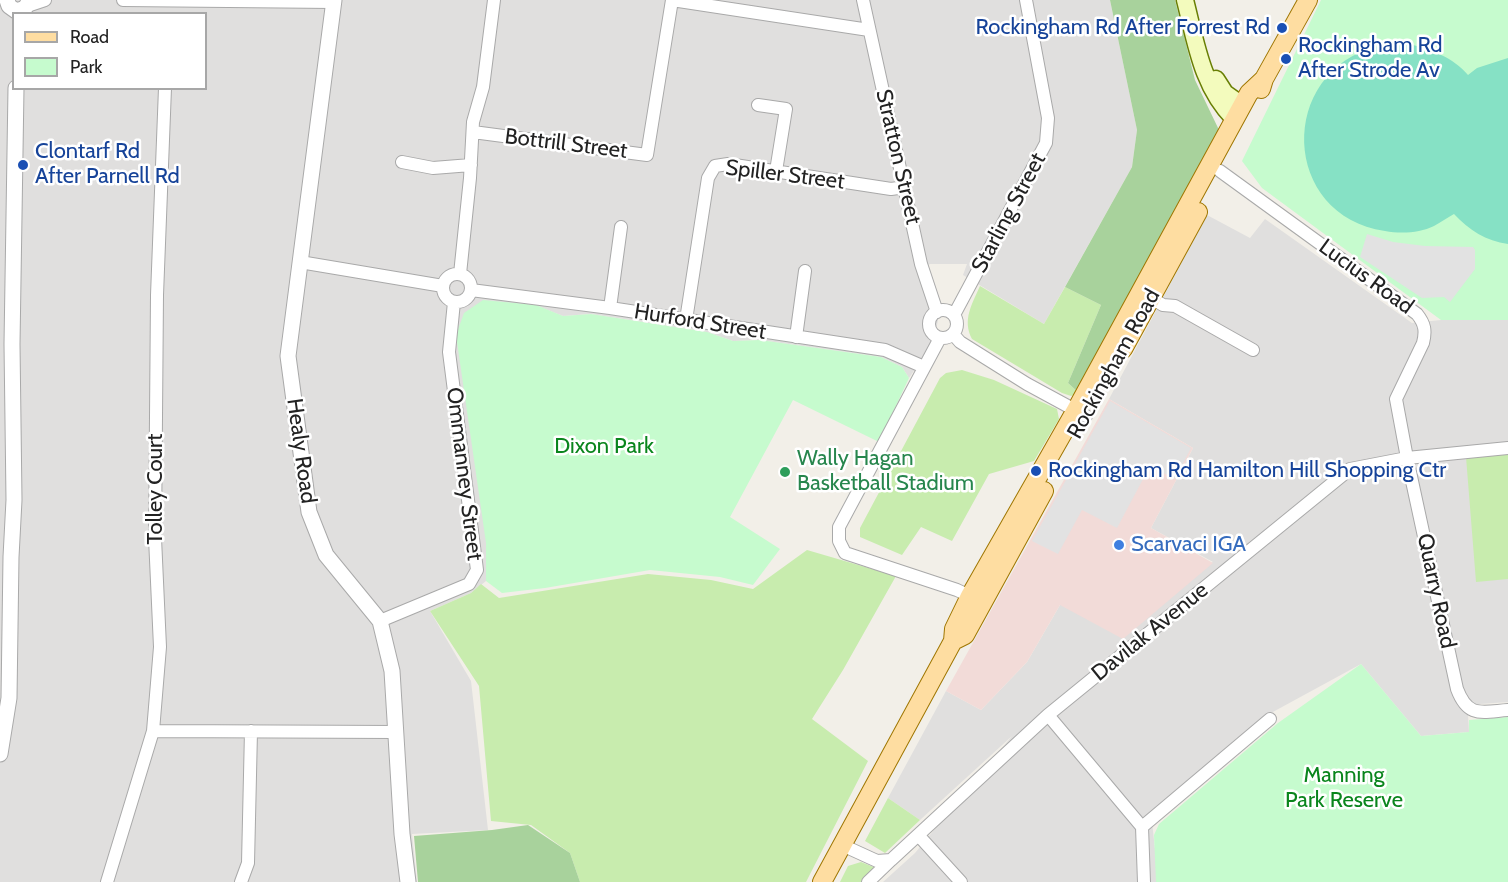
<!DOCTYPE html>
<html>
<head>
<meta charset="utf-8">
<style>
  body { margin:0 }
  #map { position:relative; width:1508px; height:882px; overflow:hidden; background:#f2efe8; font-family:Cabin,sans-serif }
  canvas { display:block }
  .legend { position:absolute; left:12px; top:12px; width:195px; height:78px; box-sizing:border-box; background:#fff; border:2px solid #a7a7a7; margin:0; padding:8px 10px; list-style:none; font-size:18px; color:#222 }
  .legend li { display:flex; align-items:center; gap:12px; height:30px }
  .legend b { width:30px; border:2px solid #a7a7a7 }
</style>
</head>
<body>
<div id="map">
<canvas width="1508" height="882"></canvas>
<ul class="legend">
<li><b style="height:8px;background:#fedda1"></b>Road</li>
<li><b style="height:16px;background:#c6fbce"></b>Park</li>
</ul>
</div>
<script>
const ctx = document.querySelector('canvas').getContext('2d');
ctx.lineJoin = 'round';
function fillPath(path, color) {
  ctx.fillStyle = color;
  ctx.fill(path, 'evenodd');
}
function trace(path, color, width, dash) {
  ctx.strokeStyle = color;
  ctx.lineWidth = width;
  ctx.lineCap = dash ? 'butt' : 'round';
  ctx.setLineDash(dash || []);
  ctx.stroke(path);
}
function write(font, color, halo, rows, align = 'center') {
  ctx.font = font + ' Cabin,sans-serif';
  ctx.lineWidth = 5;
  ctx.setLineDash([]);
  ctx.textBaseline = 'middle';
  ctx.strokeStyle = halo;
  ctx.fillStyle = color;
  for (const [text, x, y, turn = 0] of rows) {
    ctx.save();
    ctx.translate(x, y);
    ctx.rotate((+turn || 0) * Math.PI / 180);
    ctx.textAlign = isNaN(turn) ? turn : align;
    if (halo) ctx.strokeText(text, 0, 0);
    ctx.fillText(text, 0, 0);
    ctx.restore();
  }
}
fillPath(new Path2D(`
  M 0,0 L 1110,0 L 1137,130 L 1132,167 L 1044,324 L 963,275 L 967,264 L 930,264 L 924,267 L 941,307 L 933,343 L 909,378 L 902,367 L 881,357 L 760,340 L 733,341 L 707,332 L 591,314 L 563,316 L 535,305 L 486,543 L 486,581 L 471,593 L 430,611 L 471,681 L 488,830 L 412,834 L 417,882 L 0,882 ZM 14,14 L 206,14 L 206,88 L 14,88 Z
  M 1207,215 L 1250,238 L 1265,219 L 1412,323 L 1441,320 L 1508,320 L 1508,702 L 1480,704 L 1468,714 L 1469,732 L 1421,736 L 1361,664 L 1271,713 L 1151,813 L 1156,858 L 1157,882 L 883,882 L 915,853 L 1012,736 L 920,820 L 888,798 L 946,691 L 981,710 L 1027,662 L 1060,605 L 1213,562 L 1151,528 L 1193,448 L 1109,399 Z`), '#e0dfde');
fillPath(new Path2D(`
  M 1109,399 L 1193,448 L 1151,528 L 1213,563 L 1123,639 L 1060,605 L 1027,662 L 981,710 L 946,691 Z`), '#f2dbd8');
fillPath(new Path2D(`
  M 980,286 L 1044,324 L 1065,287 L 1101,305 L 1068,383 L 1079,393 L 1071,396 L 1062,393 L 972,339 C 962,320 972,304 980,286 Z
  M 962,370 L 994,380 L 1057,409 L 1059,419 L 1034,461 L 989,474 L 952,541 L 921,527 L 902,555 L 860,537 L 860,528 L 940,378 L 946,373 Z
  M 1508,454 L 1508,579 L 1476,582 L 1466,457 Z
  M 807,550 L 896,576 L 843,670 L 812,719 L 868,761 L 806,882 L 580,882 L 570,853 L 531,825 L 491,821 L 479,686 L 430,611 L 471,593 L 481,584 L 499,598 L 648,574 L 711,580 L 753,589 Z
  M 888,798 L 920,820 L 885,853 L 865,841 Z
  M 861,862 L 876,868 L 861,882 L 840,882 L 848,866 Z`), '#c8ecae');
fillPath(new Path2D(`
  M 1110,0 L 1175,0 L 1195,80 L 1219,130 L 1079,393 L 1068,383 L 1101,305 L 1065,287 L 1132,167 L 1137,130 Z
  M 528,825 L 570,853 L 580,882 L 418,882 L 414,836 L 492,830 Z`), '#a8d29c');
fillPath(new Path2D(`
  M 1321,0 L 1508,0 L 1508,320 L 1441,320 L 1262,188 L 1242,161 Z
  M 483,300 L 536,305 L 563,316 L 591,314 L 707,332 L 733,341 L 760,340 L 881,357 L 902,367 L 909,378 L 879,442 L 793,400 L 730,517 L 780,549 L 753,585 L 720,577 L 650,570 L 545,588 L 502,593 L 486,581 L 486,543 L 456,335 L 464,313 Z
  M 1361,664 L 1421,736 L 1469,732 L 1469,720 L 1508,717 L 1508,882 L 1156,882 L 1154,835 L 1159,824 L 1278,723 Z`), '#c6fbce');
fillPath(new Path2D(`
  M 1410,44 C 1431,50 1453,57 1468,75 L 1477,68 L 1508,58 L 1508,244 C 1486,241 1469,230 1454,214 C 1447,218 1441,222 1434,226 C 1420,233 1401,234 1385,231 C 1281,216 1276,72 1378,46 C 1388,43 1400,44 1410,44 Z`), '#86e1c5');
fillPath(new Path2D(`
  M 1367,234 L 1393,242 L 1425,246 L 1473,247 L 1475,250 L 1475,269 L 1450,302 L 1444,297 L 1422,298 L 1360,257 Z
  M 1110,401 L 1191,448 L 1175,479 L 1150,466 L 1117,528 L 1082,510 L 1058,554 L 1032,541 Z`), '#e2e2e2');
const minor = new Path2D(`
  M 123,0 L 334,2
  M 672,0 L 869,30
  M 863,0 L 921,264 L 937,312
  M 27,6 L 45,0
  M 758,105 L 786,109 L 776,171
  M 473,132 L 647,155 L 672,0
  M 402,162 L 433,168 L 471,165
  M 1220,171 L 1417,314 C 1425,324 1426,331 1423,343 L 1396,399 L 1407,458 L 1457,689 C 1468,718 1481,712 1508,710
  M 300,262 L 443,286
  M 460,274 L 470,178 L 473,122 L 483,87 L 494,0
  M443 288a14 14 0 1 1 28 0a14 14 0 1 1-28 0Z
  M 471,290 L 610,308 L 885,350 L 924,367
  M 1151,298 L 1163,305 L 1175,306 L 1253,350
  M 610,308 L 621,227
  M929 324a14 14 0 1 1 28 0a14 14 0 1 1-28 0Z
  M 954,315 L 1046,143 L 1048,118 L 1026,0
  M 686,320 L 708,178 L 715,166 L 728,164 L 891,189 L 905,187
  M 953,334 L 960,342 L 1027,384 L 1086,416
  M 796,337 L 805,271
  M 940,338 L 839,527 L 839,541 L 845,553 L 957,590 L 976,599
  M 380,621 L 469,584 L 477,570 L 449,352 L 454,302
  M 1048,715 L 1142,827 L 1144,882
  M 153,731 L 396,732
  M 1142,827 L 1270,719
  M 919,836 L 961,882
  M 842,845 L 877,861 L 891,860 L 1048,715 L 1350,469 L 1407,458 L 1508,448
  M 107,882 L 153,731 L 160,647 L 155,538 L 157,295 L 165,88
  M 241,882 L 248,863 L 251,731
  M 868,882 L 891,860`);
const tertiary = new Path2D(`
  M 7,0 L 9,6 L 16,11 L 25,8 L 30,0
  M 334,0 L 288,356 L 309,512 L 326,555 L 380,621 L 392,671 L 402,834 L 408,882
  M 0,754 L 9,698 L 11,557 L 14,500 L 12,344 L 16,88`);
const secondary = new Path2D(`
  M 1185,0 C 1196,43 1202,87 1234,119
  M 1216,79 L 1225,93 L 1242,105`);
const primary = new Path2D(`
  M 1261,89 L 1264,79 L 1308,0
  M 1123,349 L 1198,212
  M 953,641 L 965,635 L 1044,491
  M 822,882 L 953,641 L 954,629 L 970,596 L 1076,410 L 1249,93 L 1264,79`);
trace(minor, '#a9a9a9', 14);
trace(tertiary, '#a9a9a9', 17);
trace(secondary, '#687e03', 19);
trace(primary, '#9f7600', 20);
trace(minor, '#fff', 12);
trace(tertiary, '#fff', 15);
trace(secondary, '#f3fbbd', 16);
trace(primary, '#fedda1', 18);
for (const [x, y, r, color] of [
  [1282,28,6,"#1a4fb4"],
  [1286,59,6,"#1a4fb4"],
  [23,165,6,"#1a4fb4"],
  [1036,471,6,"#1a4fb4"],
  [785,472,6,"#2e9e5b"],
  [1119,545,6,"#3f7fe0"]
]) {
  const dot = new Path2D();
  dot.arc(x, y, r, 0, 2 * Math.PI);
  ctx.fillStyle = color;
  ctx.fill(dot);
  trace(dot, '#fff', 2);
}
write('22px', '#164399', '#fff', [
  ["Rockingham Rd After Forrest Rd",1270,28,"right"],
  ["Rockingham Rd",1298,46],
  ["After Strode Av",1298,71],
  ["Clontarf Rd",35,152],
  ["After Parnell Rd",35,177],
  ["Rockingham Rd Hamilton Hill Shopping Ctr",1048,471]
], 'left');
write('22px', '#222', '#fff', [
  ["Bottrill Street",566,144,7],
  ["Stratton Street",898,157,77],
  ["Spiller Street",785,175,7],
  ["Starling Street",1009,213,-62],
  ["Lucius Road",1366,277,36],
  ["Hurford Street",700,322,9],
  ["Rockingham Road",1114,364,-61],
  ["Healy Road",301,451,82],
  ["Ommanney Street",464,474,83],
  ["Tolley Court",156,489,-90],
  ["Quarry Road",1436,591,78],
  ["Davilak Avenue",1150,632,-39]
]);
write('22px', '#0a851d', '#fff', [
  ["Dixon Park",604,447],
  ["Manning",1344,776],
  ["Park Reserve",1344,801]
]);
write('22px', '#27864d', '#fff', [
  ["Wally Hagan",797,459],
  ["Basketball Stadium",797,484]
], 'left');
write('22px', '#366cbe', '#fff', [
  ["Scarvaci IGA",1131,545]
], 'left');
</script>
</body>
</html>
